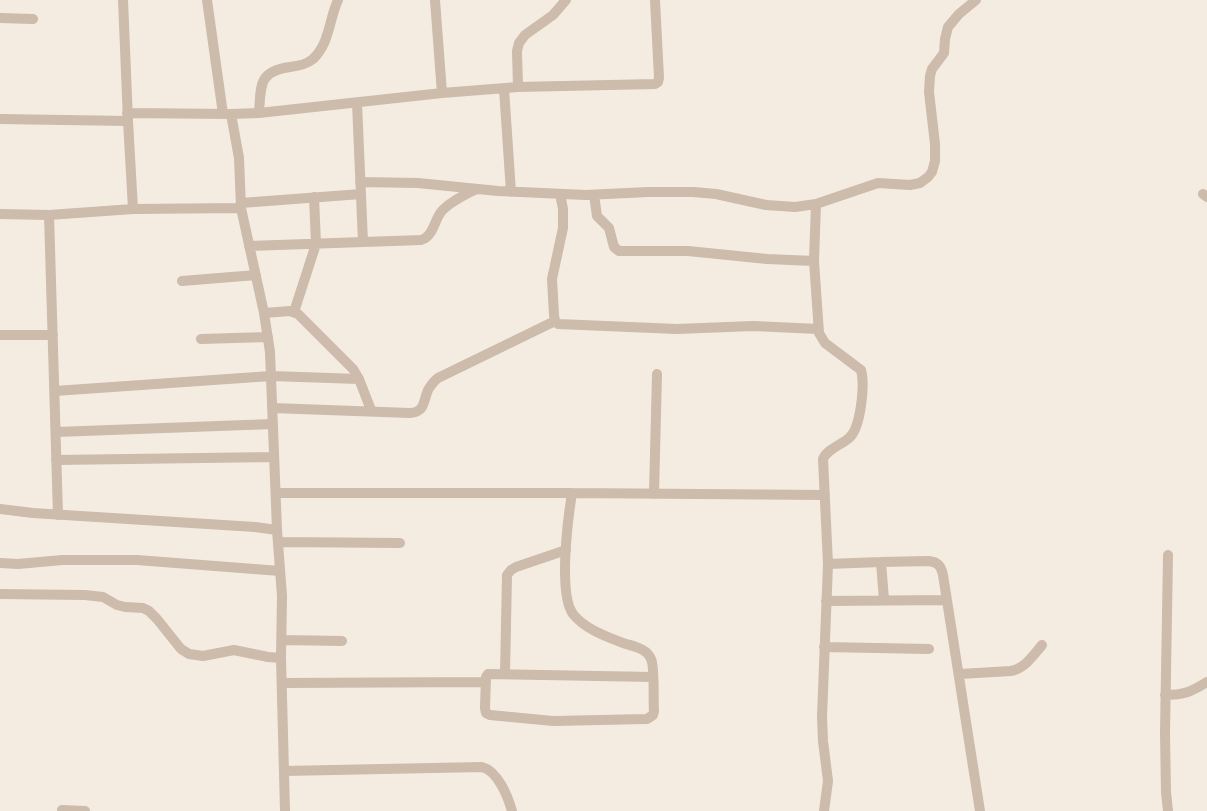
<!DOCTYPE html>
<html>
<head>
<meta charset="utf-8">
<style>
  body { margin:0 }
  canvas { display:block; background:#f4ebe1 }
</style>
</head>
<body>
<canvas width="1207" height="811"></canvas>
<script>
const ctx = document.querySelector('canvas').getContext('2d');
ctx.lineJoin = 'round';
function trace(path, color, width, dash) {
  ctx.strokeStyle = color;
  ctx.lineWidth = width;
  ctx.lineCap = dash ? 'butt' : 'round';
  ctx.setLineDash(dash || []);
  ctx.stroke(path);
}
trace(new Path2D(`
  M 123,0 L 128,121 L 133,209
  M 207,0 L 223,114
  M 435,0 L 442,93
  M 0,18 L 33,19
  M 518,87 L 517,51 L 519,43 L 525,35 L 553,15 L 566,0
  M 504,89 L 511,192
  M 357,103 L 363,242
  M 127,113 L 231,114 L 259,113 L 442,93 L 518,87 L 655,84 L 658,82 L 659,78 L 655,0
  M 259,113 C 261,86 258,71 290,67 C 299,66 307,64 313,59 C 330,43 329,19 338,0
  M 231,114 L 239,158 L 241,208
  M 0,119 L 128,121
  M 360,182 L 418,183 L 498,191 L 586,195 L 648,192 L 693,192 L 716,194 L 766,205 L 795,207 L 816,204 L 878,183 L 910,185 L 920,183 L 928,177 L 932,172 L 935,161 L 935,144 L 929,92 L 930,76 L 932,69 L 944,53 L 945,39 L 948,27 L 959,14 L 976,0
  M 560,194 L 563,209 L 563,228 L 552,279 L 554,315 L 555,321 L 558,324 L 677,329 L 753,326 L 818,329
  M 1203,194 L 1207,197
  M 594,195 L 597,216 L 609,228 L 614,247 L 619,251 L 688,251 L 767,259 L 814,261
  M 241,203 L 361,194
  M 816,204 L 814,261 L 819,333 L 825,343 L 861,370 C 865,384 861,428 849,438 C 841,445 827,449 823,459 L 828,564 L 822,717 L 823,741 L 828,781 L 824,811
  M 0,214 L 49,215 L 133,209 L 241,208 L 264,313 L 270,352 L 277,530
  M 49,215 L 58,515
  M 249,246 L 421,240 C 433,237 434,221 441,212 C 449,202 465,195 476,189
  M 182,281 L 256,275
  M 294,312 L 316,244 L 314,197
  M 264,313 L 290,311 L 298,314 L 353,369 L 359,379 L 371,410
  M 0,335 L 53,335
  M 201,339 L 268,337
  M 55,391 L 271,376 L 359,379
  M 272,408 L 410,413 C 425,412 423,402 428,390 C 431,385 434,381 438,378 L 555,321
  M 56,432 L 273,424
  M 56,460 L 274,457
  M 276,493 L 572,493 L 825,495
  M 572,493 C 568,518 558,594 573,614 C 585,629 605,636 623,643 C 632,646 647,648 651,659 C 655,667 653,700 654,711 L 653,715 L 647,719 L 553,721 L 490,715 L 486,713 L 485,708 L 486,677 L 488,674 L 653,677
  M 654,494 L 657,374
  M 0,509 L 33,513 L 255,527 L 277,530 L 282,596 L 281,658 L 285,811
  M 279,542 L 400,543
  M 1168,555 L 1165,733 L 1166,792 L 1168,811
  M 881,562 L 884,600
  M 0,563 L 18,564 L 62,560 L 137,560 L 280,571
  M 828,564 L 881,562 L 929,561 C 938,562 941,566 943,575 L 980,811
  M 0,594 L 85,595 L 103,597 L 117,605 L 125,607 L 143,608 L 149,611 L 157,619 L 181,649 L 189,654 L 203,656 L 234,650 L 268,657 L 281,658
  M 826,601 L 947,600
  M 282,640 L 342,641
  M 824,647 L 929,649
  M 505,674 L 507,575 L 511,570 L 516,567 L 566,550
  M 960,674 L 1011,671 C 1025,668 1033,656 1042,645
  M 282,683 L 486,682
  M 1165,695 C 1184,695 1191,692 1207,682
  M 284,771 L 482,767 C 498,771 508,797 512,811
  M 62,810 L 85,811`), '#cdbbac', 10);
</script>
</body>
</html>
